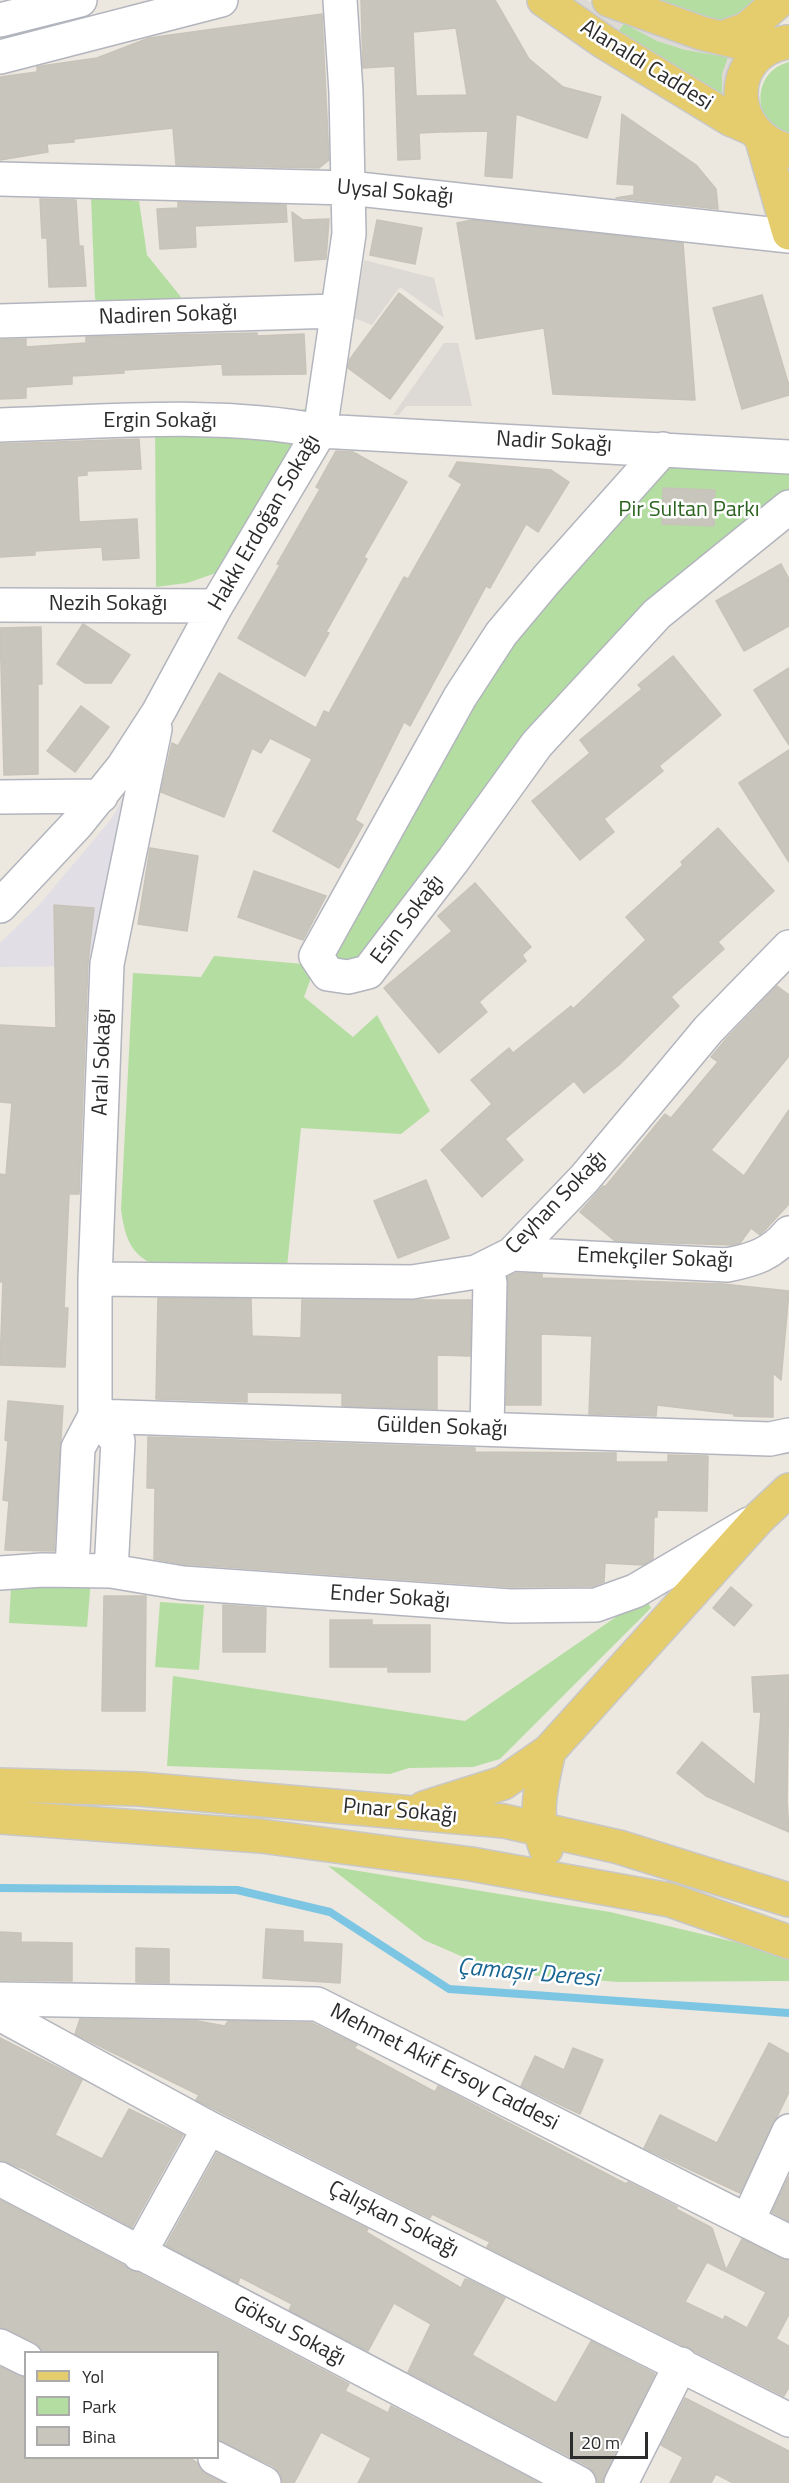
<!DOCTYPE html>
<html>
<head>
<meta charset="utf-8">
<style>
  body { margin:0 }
  #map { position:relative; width:789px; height:2483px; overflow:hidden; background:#ece7df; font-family:"Titillium Web",sans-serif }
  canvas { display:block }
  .legend { position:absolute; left:24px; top:2351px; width:195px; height:108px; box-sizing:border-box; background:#fff; border:2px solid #ababab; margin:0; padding:8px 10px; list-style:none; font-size:18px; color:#2c2c2c }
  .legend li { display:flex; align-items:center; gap:12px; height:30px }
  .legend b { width:30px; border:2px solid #ababab }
  .scale { position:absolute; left:570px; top:2432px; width:78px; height:27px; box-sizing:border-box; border:3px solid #2c2c2c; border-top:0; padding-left:8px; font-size:18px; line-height:21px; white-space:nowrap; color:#2c2c2c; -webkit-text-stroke:4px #fff; paint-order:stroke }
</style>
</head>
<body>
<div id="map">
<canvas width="789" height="2483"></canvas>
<ul class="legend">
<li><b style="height:8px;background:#e5cc6c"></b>Yol</li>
<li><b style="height:16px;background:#b4dea1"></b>Park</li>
<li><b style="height:16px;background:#c8c5bd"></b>Bina</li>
</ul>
<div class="scale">20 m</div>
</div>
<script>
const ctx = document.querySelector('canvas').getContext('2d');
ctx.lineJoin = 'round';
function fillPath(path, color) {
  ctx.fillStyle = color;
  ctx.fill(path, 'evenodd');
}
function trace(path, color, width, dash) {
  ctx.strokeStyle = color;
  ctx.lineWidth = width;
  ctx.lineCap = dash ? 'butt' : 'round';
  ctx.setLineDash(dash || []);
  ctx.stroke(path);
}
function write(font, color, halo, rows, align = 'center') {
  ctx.font = font + ' "Titillium Web",sans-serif';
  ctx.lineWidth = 5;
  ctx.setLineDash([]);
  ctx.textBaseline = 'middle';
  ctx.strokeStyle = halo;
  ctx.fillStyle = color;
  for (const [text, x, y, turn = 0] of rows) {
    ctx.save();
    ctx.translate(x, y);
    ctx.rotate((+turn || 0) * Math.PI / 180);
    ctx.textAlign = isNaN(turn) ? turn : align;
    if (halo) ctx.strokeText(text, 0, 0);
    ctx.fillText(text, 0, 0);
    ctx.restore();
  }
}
fillPath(new Path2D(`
  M 137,770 L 97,966 L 0,967 L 0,943 L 40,904 L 112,818 Z`), '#e1dfe5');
fillPath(new Path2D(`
  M 647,0 L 764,0 L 722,25 Z
  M 624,23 C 661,43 686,50 728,57 L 722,105 L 617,33 Z
  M 789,62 L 789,134 C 751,125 751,71 789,62 Z
  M 91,196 L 139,201 L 147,255 L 181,297 L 170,309 L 103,307 L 95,299 Z
  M 314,405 L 219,572 L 187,583 L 156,587 L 155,413 L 289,415 Z
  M 663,449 L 789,457 L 789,507 L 657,614 L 368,972 L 316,956 L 460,697 Z
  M 214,956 L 303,964 L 312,975 L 304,997 L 353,1037 L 377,1015 L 430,1111 L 401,1134 L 301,1128 L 287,1267 C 258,1267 164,1274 144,1259 C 127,1247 124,1229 121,1210 L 133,973 L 201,977 Z
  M 91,1579 L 87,1627 L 9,1623 L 11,1587 Z
  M 645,1597 L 651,1608 L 500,1759 L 473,1767 L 409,1768 L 390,1774 L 167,1766 L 173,1676 L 465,1721 Z
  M 160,1602 L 204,1605 L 199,1670 L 155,1667 Z
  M 328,1866 L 610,1912 L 789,1955 L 789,1981 L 619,1982 L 500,1973 L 424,1940 Z`), '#b4dea1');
fillPath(new Path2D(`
  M 565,0 L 587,0 L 668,39 L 707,50 L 739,53 L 729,69 L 726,112 ZM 623,23 L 657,41 L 685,50 L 728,57 L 722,74 L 722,104 L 617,34 Z
  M 364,260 L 434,278 L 444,318 L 400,287 L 372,325 L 354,318 Z
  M 444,343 L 458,343 L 472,406 L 406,406 L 399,415 L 393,415 Z`), '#dddad6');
trace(new Path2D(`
  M 0,1888 L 237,1890 L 330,1912 L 449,1989 L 789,2013`), '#7cc6e4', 8);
const building = new Path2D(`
  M 361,0 L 495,0 L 529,59 L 563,87 L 601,97 L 587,138 L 516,114 L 512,178 L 485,176 L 488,131 L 443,132 L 442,127 L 441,132 L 419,133 L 420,159 L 398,160 L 395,66 L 363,68 ZM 456,28 L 467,95 L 416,96 L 413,32 Z
  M 322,14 L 329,160 L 319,168 L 176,165 L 173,128 L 74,139 L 74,142 L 47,144 L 48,152 L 0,160 L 0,77 L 37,72 L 37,67 L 41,66 L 97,58 L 149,38 Z
  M 622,114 L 696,165 L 716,189 L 718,209 L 616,198 L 634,195 L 634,185 L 617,184 Z
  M 40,199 L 76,200 L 79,246 L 83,246 L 86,286 L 49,287 L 47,238 L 42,238 Z
  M 178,202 L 286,205 L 287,222 L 195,226 L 196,247 L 160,249 L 157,209 L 178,208 Z
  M 292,212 L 303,220 L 329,219 L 326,259 L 295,261 Z
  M 377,220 L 422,228 L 415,264 L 370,255 Z
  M 472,220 L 683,243 L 695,400 L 553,394 L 544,328 L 476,339 L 457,223 Z
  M 399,293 L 443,327 L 390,399 L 348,368 L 350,359 Z
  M 762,295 L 789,386 L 789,395 L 742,409 L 713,308 Z
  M 257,333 L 257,336 L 304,334 L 306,374 L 223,375 L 222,364 L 124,370 L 124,373 L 72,376 L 72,384 L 26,387 L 26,398 L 0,399 L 0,340 L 26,339 L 26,347 L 86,343 L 86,337 Z
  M 139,439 L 141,469 L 87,471 L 87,475 L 77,476 L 79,522 L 137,519 L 139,558 L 103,560 L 102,547 L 35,551 L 35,555 L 0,557 L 0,444 Z
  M 336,451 L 353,452 L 407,482 L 364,557 L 367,559 L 326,632 L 329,633 L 305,676 L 238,638 L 280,565 L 277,564 L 320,489 L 316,487 Z
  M 457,462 L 551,470 L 569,482 L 538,532 L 526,524 L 490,588 L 486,586 L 410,726 L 404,722 L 355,820 L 363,825 L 339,868 L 273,831 L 312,759 L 270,738 L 261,753 L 252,748 L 224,817 L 161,792 L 172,743 L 178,746 L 219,673 L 316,728 L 324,711 L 329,713 L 404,577 L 408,579 L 462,484 L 449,476 Z
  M 663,488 L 715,490 L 714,526 L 662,524 Z
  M 781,564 L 789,579 L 789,626 L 744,651 L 716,601 Z
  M 83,624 L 130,655 L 111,683 L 85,683 L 57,664 Z
  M 41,627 L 42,684 L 38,684 L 38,774 L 4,775 L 0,628 Z
  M 673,656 L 721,715 L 659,766 L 663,771 L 604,819 L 614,832 L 580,860 L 532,801 L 590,753 L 580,740 L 642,689 L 638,685 Z
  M 789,668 L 789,745 L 754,690 Z
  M 81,706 L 109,727 L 75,772 L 47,751 Z
  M 789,750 L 789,862 L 739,783 Z
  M 718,828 L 774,891 L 718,942 L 724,949 L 671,997 L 679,1006 L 619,1065 L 584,1093 L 574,1081 L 505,1139 L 523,1160 L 482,1197 L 441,1150 L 492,1104 L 471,1080 L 509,1048 L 513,1053 L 571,1006 L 573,1009 L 646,940 L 626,917 L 683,865 L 681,862 Z
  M 150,848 L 198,856 L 187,931 L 138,924 Z
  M 254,871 L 326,896 L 303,940 L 238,917 Z
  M 475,883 L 531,947 L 522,955 L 526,961 L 479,1002 L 487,1012 L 439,1053 L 384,988 L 452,931 L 438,916 Z
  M 54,905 L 94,908 L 88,963 L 79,1194 L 69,1194 L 64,1308 L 68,1308 L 65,1367 L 0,1365 L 3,1282 L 0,1282 L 0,1174 L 6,1175 L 12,1103 L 0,1102 L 0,1025 L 56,1028 Z
  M 777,986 L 789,995 L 789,1056 L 711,1150 L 744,1176 L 789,1110 L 789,1204 L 764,1231 L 760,1235 L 751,1228 L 740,1243 L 732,1245 L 615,1241 L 580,1212 L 603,1186 L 605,1187 L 665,1114 L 671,1118 L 718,1062 L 711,1057 L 727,1038 Z
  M 426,1180 L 449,1238 L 398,1258 L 374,1201 Z
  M 516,1273 L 542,1274 L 542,1278 L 723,1284 L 789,1291 L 781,1380 L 773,1373 L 773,1417 L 734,1416 L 734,1414 L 657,1405 L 656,1416 L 589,1414 L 592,1336 L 541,1334 L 541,1405 L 506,1405 L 507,1277 Z
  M 158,1298 L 251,1299 L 252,1336 L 301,1338 L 302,1300 L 471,1300 L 470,1356 L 437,1355 L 437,1409 L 342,1406 L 342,1393 L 247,1392 L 247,1402 L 156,1399 Z
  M 8,1401 L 63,1406 L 54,1551 L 5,1550 L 9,1501 L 3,1500 L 8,1441 L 5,1440 Z
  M 148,1437 L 475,1448 L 475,1452 L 616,1453 L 616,1462 L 668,1462 L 668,1455 L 708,1456 L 707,1511 L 657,1510 L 657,1517 L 654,1517 L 653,1559 L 643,1565 L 605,1563 L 604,1582 L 593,1586 L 511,1587 L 182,1564 L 154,1559 L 155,1488 L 147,1488 Z
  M 731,1587 L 752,1605 L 734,1626 L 713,1608 Z
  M 104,1596 L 146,1596 L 145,1711 L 102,1711 Z
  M 223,1605 L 266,1608 L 265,1652 L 223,1652 Z
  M 330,1620 L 372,1620 L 372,1625 L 430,1625 L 430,1672 L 388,1672 L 388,1667 L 330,1667 Z
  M 789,1675 L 787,1801 L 789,1832 L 706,1796 L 677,1773 L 702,1742 L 755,1785 L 761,1712 L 754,1712 L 752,1677 Z
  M 266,1929 L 303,1931 L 303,1942 L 342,1944 L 340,1983 L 263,1978 Z
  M 0,1932 L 21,1933 L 21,1942 L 72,1943 L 72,1981 L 0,1980 Z
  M 136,1948 L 169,1949 L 169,1983 L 136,1982 Z
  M 80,2019 L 197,2021 L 225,2026 L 228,2021 L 312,2023 L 357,2045 L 354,2048 L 435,2092 L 438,2086 L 626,2184 L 628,2182 L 677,2207 L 676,2209 L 712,2228 L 726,2270 L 742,2239 L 789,2261 L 789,2314 L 776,2339 L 789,2346 L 789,2387 L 784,2396 L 487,2247 L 490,2242 L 432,2214 L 430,2218 L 218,2111 L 196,2100 L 199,2095 L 75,2034 ZM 707,2262 L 766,2292 L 747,2328 L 725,2316 L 723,2320 L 685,2302 Z
  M 0,2038 L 82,2080 L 55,2135 L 102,2159 L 129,2109 L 183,2135 L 132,2227 L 24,2169 L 0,2160 Z
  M 769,2043 L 789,2054 L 789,2092 L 740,2193 L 644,2148 L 660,2115 L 717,2143 Z
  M 573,2048 L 603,2060 L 580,2114 L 521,2086 L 535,2056 L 564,2070 Z
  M 217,2153 L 368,2229 L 366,2232 L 461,2288 L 465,2279 L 469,2280 L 505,2298 L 472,2355 L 556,2403 L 591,2341 L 655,2374 L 602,2483 L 598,2483 L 595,2474 L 588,2466 L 408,2372 L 431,2324 L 394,2303 L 368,2351 L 289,2310 L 292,2304 L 240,2277 L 238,2283 L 166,2245 Z
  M 789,2176 L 789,2221 L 772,2212 Z
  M 0,2200 L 349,2384 L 345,2391 L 388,2413 L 391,2406 L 539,2483 L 358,2483 L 371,2458 L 321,2432 L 294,2483 L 283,2483 L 280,2473 L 273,2466 L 218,2440 L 218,2352 L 43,2352 L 34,2342 L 0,2327 Z
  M 0,2367 L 26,2377 L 26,2457 L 187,2457 L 198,2463 L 206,2474 L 223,2483 L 0,2483 Z
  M 685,2398 L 789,2451 L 789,2483 L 733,2483 L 716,2474 L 711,2483 L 670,2483 L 683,2457 L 661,2445 Z`);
fillPath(building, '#c8c5bd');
trace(building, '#c7c3b9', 1.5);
const minor = new Path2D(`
  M 0,20 L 80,0
  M 0,57 L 221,0
  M 0,179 L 349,188 L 789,236
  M 0,321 L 337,311
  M 0,425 C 105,422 216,411 320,431 L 789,457
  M 663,449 L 547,579 L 501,634 L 460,697 L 316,956 L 328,974 L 348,977 L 368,972 L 454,859 L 537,744 L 657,614 L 789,507
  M 0,605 L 216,606
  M 0,797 L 101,796
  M 0,906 L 77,824 L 123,767 L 158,713 L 216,606 L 320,431 L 349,234 L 346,92 L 340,0
  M 512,1254 L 727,1265 C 753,1260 772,1254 789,1233
  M 482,1269 L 490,1282 L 487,1429
  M 95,1279 L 412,1282 L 476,1272 L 512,1254 L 584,1179 L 708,1030 L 789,947
  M 95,1416 L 770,1439 L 789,1435
  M 95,1416 L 118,1441 L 111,1571
  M 72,1570 L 78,1448 L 95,1416 L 95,1279 L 107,964 L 155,729
  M 0,1573 L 42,1570 L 111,1571 L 183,1583 L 510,1606 L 596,1605 L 635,1591 L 749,1524
  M 0,1999 L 317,2004 L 789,2242
  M 0,2014 L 209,2128 L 789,2420
  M 0,2179 L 579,2483
  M 748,2220 L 789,2131
  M 139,2254 L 209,2128
  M 0,2346 L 26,2359
  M 215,2458 L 264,2483
  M 621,2483 L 681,2364`);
const major = new Path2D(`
  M 544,0 L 604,42 L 730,119 L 751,128
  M 609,0 L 701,33 L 738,42 L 776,44
  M 721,38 L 747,29 L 780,0
  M 787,42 C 723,54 728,136 789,151
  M 762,140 L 789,233
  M 0,1785 L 139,1789 L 504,1821 L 619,1847 L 789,1900
  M 424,1808 L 503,1783 L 549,1751 L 759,1518 L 789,1490
  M 0,1817 L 261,1836 L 471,1864 L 670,1900 L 789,1942
  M 546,1849 C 533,1816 541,1785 549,1751`);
trace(minor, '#b3b5be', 36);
trace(major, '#c8c8c8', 36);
trace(minor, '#fff', 33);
trace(major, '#e5cc6c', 33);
write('22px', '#2c2c2c', '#fff', [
  ["Alanaldı Caddesi",646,66,32],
  ["Uysal Sokağı",395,193,5],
  ["Nadiren Sokağı",168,316,-2],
  ["Ergin Sokağı",160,422],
  ["Nadir Sokağı",554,443,3],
  ["Hakkı Erdoğan Sokağı",265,523,-60],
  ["Nezih Sokağı",108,605],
  ["Esin Sokağı",408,920,-53],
  ["Aralı Sokağı",103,1062,-88],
  ["Ceyhan Sokağı",557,1203,-46],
  ["Emekçiler Sokağı",655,1259,2],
  ["Gülden Sokağı",442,1428,2],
  ["Ender Sokağı",390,1598,4],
  ["Pınar Sokağı",400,1812,5],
  ["Mehmet Akif Ersoy Caddesi",444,2068,27],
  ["Çalışkan Sokağı",393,2220,27],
  ["Göksu Sokağı",289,2332,28]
]);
write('22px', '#2d6321', '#fff', [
  ["Pir Sultan Parkı",689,511]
]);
write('italic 24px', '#196592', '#fff', [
  ["Çamaşır Deresi",528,1974,5]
]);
</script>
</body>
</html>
